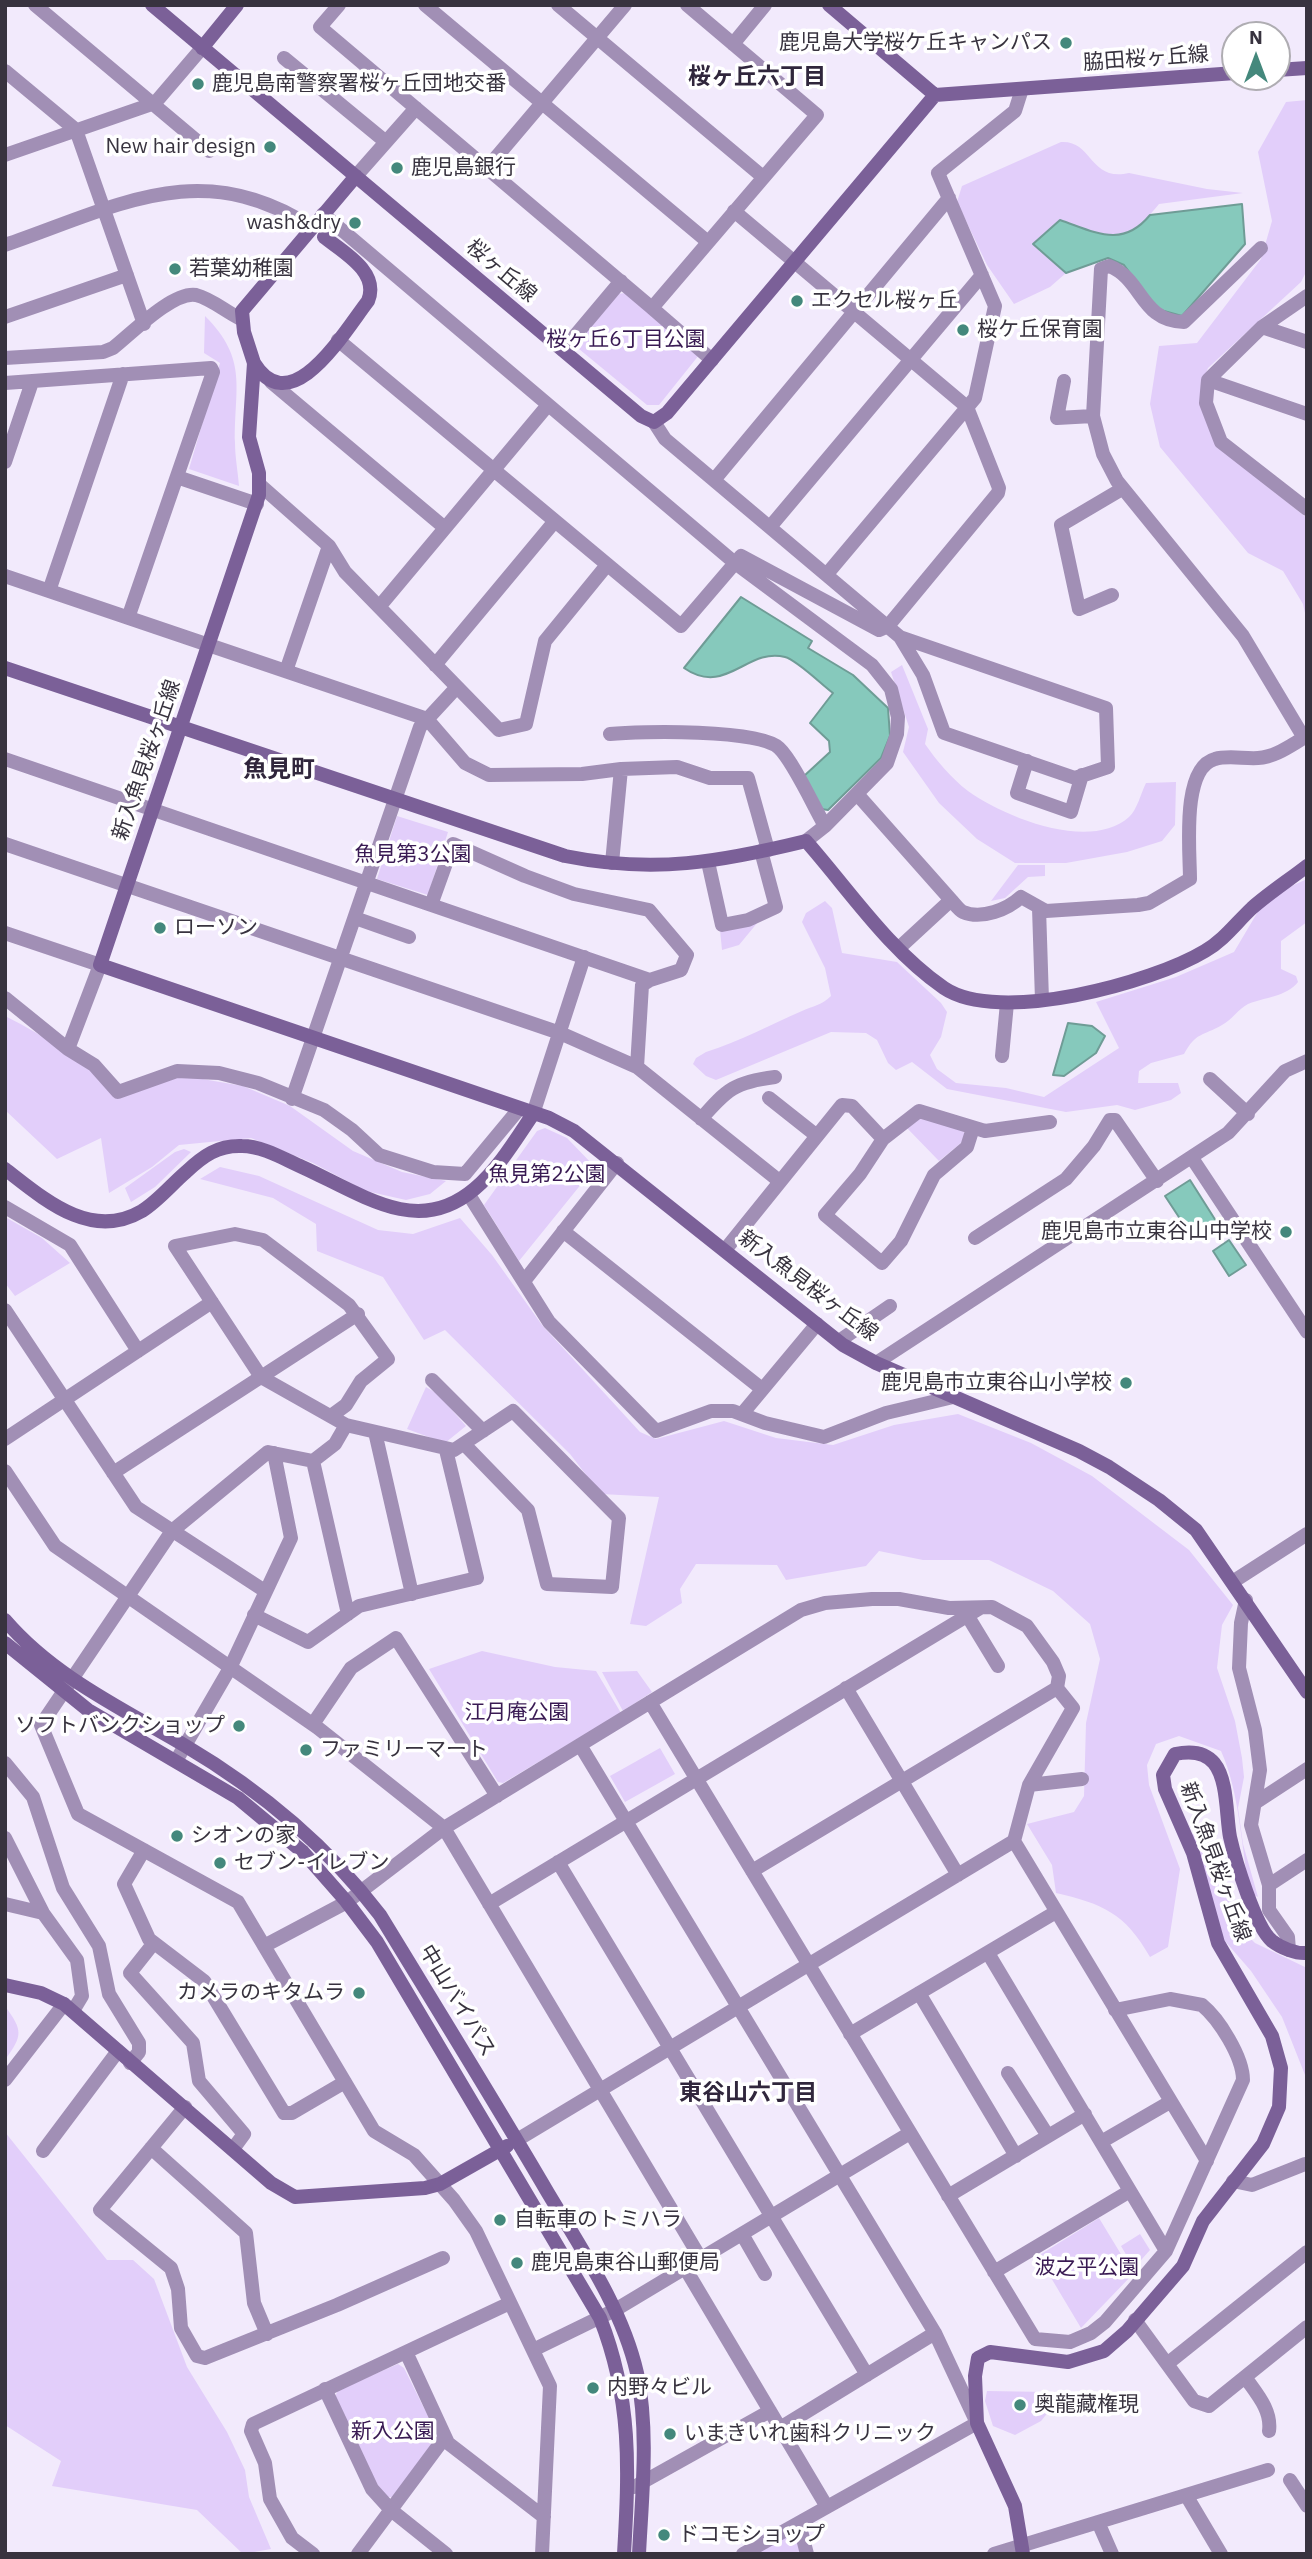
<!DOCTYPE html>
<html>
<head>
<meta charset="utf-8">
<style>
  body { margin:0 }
  #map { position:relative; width:1312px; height:2559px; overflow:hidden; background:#f2eafc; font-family:"IBM Plex Sans",sans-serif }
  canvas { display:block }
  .frame { position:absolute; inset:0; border:7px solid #38333f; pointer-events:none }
  .north { position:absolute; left:1221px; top:21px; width:70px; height:70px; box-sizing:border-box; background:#fff; border:2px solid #afadb2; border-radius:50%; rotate:0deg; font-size:19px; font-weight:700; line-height:28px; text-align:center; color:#38333f }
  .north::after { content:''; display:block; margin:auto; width:24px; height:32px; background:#44887c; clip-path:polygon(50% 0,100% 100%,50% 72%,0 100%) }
</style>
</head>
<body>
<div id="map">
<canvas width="1312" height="2559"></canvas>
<div class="frame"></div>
<div class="north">N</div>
</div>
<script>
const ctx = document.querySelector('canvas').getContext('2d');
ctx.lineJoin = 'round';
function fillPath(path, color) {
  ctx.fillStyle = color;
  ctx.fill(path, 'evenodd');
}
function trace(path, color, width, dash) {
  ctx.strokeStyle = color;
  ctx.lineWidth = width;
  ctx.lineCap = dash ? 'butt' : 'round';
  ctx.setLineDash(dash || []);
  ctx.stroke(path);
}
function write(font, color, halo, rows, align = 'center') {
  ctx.font = font + ' "IBM Plex Sans","Noto Sans JP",sans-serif';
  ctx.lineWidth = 7;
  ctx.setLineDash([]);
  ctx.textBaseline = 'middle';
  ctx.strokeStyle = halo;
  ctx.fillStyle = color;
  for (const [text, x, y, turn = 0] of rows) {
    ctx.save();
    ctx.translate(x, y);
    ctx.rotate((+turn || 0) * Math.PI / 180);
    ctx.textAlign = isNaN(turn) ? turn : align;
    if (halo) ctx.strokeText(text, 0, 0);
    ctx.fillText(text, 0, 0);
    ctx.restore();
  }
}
fillPath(new Path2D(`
  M 1307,100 L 1307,270 L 1301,282 L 1208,368 L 1203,381 L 1216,445 L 1307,518 L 1307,622 L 1303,604 L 1283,571 L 1248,553 L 1160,447 L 1150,404 L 1159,346 L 1197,343 L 1261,259 L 1272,221 L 1258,152 L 1286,102 Z
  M 1061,142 C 1093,140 1089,182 1129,173 L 1207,189 L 1243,193 L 1159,204 C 1122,250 1110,237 1060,220 L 1039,251 L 1053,259 L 1066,273 L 1050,287 L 1014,304 L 987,265 L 957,202 L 962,186 Z
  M 626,293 L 699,355 L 659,405 L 647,405 L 579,349 L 578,340 L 616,294 Z
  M 205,316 C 249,360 234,388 235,443 C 235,457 238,472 239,486 L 189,469 L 220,363 L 204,353 Z
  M 902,665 L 928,729 L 925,744 C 936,760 952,779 968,791 C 1004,817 1090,852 1129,817 C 1137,810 1141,793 1146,783 L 1176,782 L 1175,825 L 1162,841 L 1127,852 L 1066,863 L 1015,863 L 977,839 L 939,803 L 903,752 L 909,727 L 891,672 Z
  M 397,816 L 448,832 L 428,895 L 377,879 Z
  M 1018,865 L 1045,865 L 1045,876 L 1028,877 L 1005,898 L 991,901 Z
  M 1307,879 L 1307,922 L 1281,941 L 1281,969 L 1296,976 L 1298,982 C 1286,997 1265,997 1248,1004 C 1238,1009 1232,1020 1222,1025 C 1203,1036 1196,1032 1184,1054 L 1151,1063 L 1139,1071 L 1138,1083 L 1178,1083 L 1181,1093 L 1171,1100 L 1135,1110 L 1117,1105 L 1066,1112 L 947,1089 L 912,1062 L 896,1070 L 888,1063 L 877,1040 L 866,1033 L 831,1032 L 716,1080 L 706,1076 L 693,1064 L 696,1058 L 706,1052 C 740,1041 770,1025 802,1011 C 813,1006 822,1005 831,996 L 825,968 L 802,922 L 806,913 L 825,901 L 832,908 L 842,953 L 897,962 L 941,1003 L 947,1012 L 941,1037 L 930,1055 L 937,1069 L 956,1083 L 1006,1088 L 1044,1097 L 1119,1048 L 1096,1002 L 1176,977 L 1234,952 L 1260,908 L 1285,889 Z
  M 758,922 L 739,945 L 722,950 L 720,930 Z
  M 5,1016 C 47,1037 84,1061 116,1094 L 185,1076 L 243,1086 L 290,1106 L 353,1151 L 402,1172 L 446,1181 L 430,1194 L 406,1200 L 366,1191 L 313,1163 L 251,1138 L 179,1145 L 152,1167 L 109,1193 L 101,1138 L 57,1159 L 5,1110 Z
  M 917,1117 L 963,1130 L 965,1135 L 961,1143 L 939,1161 L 906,1127 Z
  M 545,1128 L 567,1138 L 595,1167 L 519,1261 L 484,1205 L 537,1131 Z
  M 184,1149 L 191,1152 L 155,1187 L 131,1202 L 125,1188 L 175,1152 Z
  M 220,1167 L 259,1176 L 378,1230 L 413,1234 L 460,1218 L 492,1255 L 542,1325 L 640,1432 L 656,1439 L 724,1421 L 776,1438 L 833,1445 L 894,1425 L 958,1414 L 1031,1443 L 1092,1476 L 1189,1550 L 1233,1605 L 1222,1625 L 1217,1668 L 1235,1721 L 1242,1758 L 1244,1777 L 1238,1808 L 1243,1844 L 1258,1897 L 1250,1893 C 1241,1847 1240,1793 1221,1751 L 1179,1736 L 1156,1744 L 1147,1765 L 1149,1785 L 1180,1869 L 1168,1947 L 1150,1957 C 1125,1913 1103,1904 1056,1893 L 1052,1865 L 1027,1824 L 1074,1812 L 1084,1796 L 1086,1723 L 1100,1659 L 1090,1624 L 1053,1591 L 989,1560 L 923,1560 L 879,1551 L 866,1566 L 786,1580 L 777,1565 L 696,1564 L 680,1589 L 682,1603 L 646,1626 L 630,1624 L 659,1497 L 601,1494 L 570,1454 L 445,1330 L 424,1340 L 383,1277 L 317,1251 L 316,1224 L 273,1198 L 200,1179 Z
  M 5,1217 L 42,1238 L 70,1263 L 15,1296 L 5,1283 Z
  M 426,1387 L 438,1394 L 466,1426 L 445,1443 L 407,1429 Z
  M 482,1651 L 555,1667 L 596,1671 L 621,1713 L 503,1783 L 498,1782 L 429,1669 Z
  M 637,1671 L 652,1692 L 623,1711 L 602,1672 Z
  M 660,1748 L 675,1774 L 625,1802 L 610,1776 Z
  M 1202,1829 L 1210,1829 L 1238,1926 L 1255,1943 L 1307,1968 L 1307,2080 L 1282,2017 L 1251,1971 L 1218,1933 L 1192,1834 Z
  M 5,2006 C 23,2031 23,2035 5,2060 Z
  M 5,2132 L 107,2260 L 133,2260 L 154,2279 L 187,2367 L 227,2432 L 245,2470 L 249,2497 L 271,2549 L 243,2554 L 197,2510 L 52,2486 L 61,2461 L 5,2425 Z
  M 1099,2218 L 1133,2274 L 1081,2328 L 1038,2256 Z
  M 1140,2234 L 1150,2250 L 1134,2268 L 1121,2246 Z
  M 398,2364 L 404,2368 L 437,2434 L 436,2439 L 393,2497 L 385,2497 L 379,2492 L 335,2397 L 338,2390 Z
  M 987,2391 L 1048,2392 L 1054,2405 L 1041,2421 L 1015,2435 L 993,2426 L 985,2401 Z
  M 790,2533 L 796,2535 L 802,2554 L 753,2554 Z`), '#e2cefa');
const water = new Path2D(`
  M 1242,204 L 1245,244 L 1182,316 L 1157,309 L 1124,265 L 1108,258 L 1066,273 L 1033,244 L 1060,220 C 1095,232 1122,249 1150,215 Z
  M 741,597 L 812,641 L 808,648 L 853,675 L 888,708 L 890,736 L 881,758 L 828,810 L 821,809 L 804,776 L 830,752 L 829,741 L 810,723 L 833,693 C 822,685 797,660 785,657 C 747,647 726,697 684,668 Z
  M 1068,1023 L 1092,1026 L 1105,1036 L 1096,1053 L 1064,1076 L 1053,1075 Z
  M 1190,1180 L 1216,1221 L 1192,1237 L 1165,1196 Z
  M 1229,1240 L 1246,1265 L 1229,1276 L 1213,1251 Z`);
fillPath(water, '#86c9bc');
trace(water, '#6f9c96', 2);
trace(new Path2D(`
  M 35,5 L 209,151
  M 339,5 L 320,27 L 652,308 L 817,115 L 687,5
  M 425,5 L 708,242
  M 558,5 L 763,177
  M 733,44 L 765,5
  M 284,58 L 386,142
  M 5,71 L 76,130 L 144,324
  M 5,155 L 155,103 L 202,48
  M 487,168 L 625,5
  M 356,176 L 416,108
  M 323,214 L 735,563 L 872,665 L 891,689 L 898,717 L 897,734 L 887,763 L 825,826 L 806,841
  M 5,245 C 116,207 201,155 311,227
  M 1261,248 L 1184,322 C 1140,321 1143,279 1109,266 L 1101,269 L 1093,416 L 1103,454 L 1117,481 L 1243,636 L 1304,738
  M 1307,296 L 1262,327 L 1208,380 L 1307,414
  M 652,308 L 712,360
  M 5,317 L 127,275
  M 1262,327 L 1307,342
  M 338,340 L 681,626 L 741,556 L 879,630 L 888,626 L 998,493 L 999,488 L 967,407 L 734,211
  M 563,350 L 621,281
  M 5,358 L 103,352 L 113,348 C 132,333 173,291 196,295 C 212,299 226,312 241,319
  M 1208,380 L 1206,403 L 1221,442 L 1307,509
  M 1064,381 L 1057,418 L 1093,416
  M 271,382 L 445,528
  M 5,383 L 211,368 L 213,372 L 128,618
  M 654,422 L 665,439 L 900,637 L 923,675 L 944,733 L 1075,778 L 1108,767 L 1106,708 L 900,637
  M 5,462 L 32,382
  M 177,477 L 257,504
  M 714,480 L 949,198
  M 260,485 L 329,546 L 345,572 L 499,730 L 526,724 L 545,641 L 607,565
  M 770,527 L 982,275
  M 827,574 L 975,398 L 995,306 L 938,173 L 1015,111 L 1022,89
  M 5,576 L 427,719 L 465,763 L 489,775 L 582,774 L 621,769 L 677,767 L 710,778 L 748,778 L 768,850
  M 49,591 L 123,374
  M 1112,595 L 1079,609 L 1061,525 L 1122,489
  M 379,607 L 548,405
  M 435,665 L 555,521
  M 286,671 L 329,546
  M 610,734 C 640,731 759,729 779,748 C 793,761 814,807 825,826
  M 5,759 L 650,980
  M 1027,761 L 1017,793 L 1071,812 L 1082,775
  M 857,794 L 951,900 L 899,948
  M 5,844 L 560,1033 L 637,1067 L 778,1180
  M 708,862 L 722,925 L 748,920 L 776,907 L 761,851
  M 612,863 L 621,769
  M 951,900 C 954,903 959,910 963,912 C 982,920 1008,909 1021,897 L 1046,911 L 1138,905 L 1149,903 L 1190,879 C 1190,851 1181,768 1215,759 C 1228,755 1244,759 1258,758 C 1276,757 1291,745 1307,736
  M 431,905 L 453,844 L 525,876 L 574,894 L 649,910 L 687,955 L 681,970 L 650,980 L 642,985 L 637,1067
  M 1039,908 L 1042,1000
  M 355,918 L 409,937
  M 5,933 L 100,965 L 68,1049 L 94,1065 L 118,1092 L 177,1071 L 219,1073 L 258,1083 L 324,1110 L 352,1130 L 379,1155 L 433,1172 L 465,1174 L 519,1109
  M 5,998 L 68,1049
  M 1002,1056 L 1007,1003
  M 1210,1079 L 1248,1114
  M 769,1098 L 817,1136
  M 292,1099 L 420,727 L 457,687
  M 533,1114 L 584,957
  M 701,1119 C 727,1089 735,1082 775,1077
  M 973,1128 L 967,1147 L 934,1175 L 901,1241 L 882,1263 L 825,1215 L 860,1174 L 883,1139 L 919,1111 L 985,1131 L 1050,1122
  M 1192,1158 L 1307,1332
  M 469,1195 L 549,1322 L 656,1431 L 711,1411 L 733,1411 L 765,1423 L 824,1437 L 886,1413 L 953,1397
  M 5,1207 L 70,1245 L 138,1351
  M 563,1231 L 762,1389
  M 975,1238 L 1066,1179 L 1094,1146 L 1110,1120 L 1115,1120 L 1157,1181
  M 725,1250 L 842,1105 L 852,1106 L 883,1139
  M 525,1280 L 617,1163
  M 5,1310 L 136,1507 L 265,1591
  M 839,1341 L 890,1306
  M 876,1363 L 1228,1133 L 1285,1071 L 1307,1061
  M 432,1380 L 483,1431
  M 742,1414 L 817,1324
  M 331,1416 L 346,1405 L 361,1381 L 388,1359 L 349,1305 L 263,1240 L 235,1234 L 175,1246 L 261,1377 L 346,1425
  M 375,1432 L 412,1594
  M 5,1439 L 212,1302
  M 464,1444 L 528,1510 L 547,1584 L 612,1587 L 619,1518 L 513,1411 C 493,1424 474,1437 454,1450 L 346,1425 L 335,1444 L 313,1461 L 268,1452 L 172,1531 L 41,1725 L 78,1814 L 238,1902 L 374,2131 L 414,2155 L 454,2200 L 476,2231 L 550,2386 L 542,2554
  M 313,1461 L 348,1614
  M 5,1471 L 55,1546 L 318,1728 L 444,1828 L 701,2259
  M 113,1473 L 358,1314
  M 1234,1581 L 1307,1534
  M 1246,1600 L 1241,1623 L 1239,1668 L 1255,1730 L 1260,1770 L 1251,1825 L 1269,1885 L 1269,1910 L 1288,1937 L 1289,1950
  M 254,1615 L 308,1642 L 359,1606 L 477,1578 L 446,1450
  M 967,1615 L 998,1666
  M 846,1688 L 958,1875
  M 1057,1688 L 1073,1708 L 1029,1785 L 1014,1841 L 1207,2161
  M 650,1702 L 1035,2339 L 1070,2342 L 1091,2333 L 1105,2322 L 1166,2251 L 1243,2080 C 1243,2057 1219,2019 1202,2005 L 1170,1999 L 1115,2010
  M 313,1724 L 351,1668 L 396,1638 L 497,1796
  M 580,1745 L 935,2333 L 977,2423 L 743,2554
  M 176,1761 L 230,1668 L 291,1538 L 274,1453
  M 5,1763 L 33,1797 L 63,1888 L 99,1946 L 109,1994 L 139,2043 L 139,2052 L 130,2063
  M 1029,1785 L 1082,1779
  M 1255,1803 L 1307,1769
  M 5,1838 L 43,1913 L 77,1960 L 82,1996 L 73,2011
  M 144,1850 L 124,1884 L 149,1939 L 204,1981 L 284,2113 L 292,2113 L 345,2082
  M 558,1862 L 867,2375
  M 1269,1885 L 1307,1860
  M 5,1904 L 43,1913
  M 489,1904 L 980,1608
  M 153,1944 L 130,1973 L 193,2043 L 199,2081 L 244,2134 L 233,2149
  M 264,1946 L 347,1902 L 444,1828 L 801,1610 L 825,1603 L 872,1599 L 899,1599 L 949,1608 L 992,1607 L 1027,1626 L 1053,1662 L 1059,1676 L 1057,1688 L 752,1871
  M 988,1953 L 1166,2251
  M 919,1993 L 1016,2156
  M 850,2034 L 1056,1912
  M 1008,2073 L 1048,2136
  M 5,2080 L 64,2004
  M 185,2107 L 100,2210 L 171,2268 L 178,2289 L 181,2328 L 197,2356 L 205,2358 L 337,2305 L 443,2258
  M 517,2140 L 1014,1841
  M 1101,2142 L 1170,2102
  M 151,2148 L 246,2233 L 254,2303 L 267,2334
  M 43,2151 L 118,2051
  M 1233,2181 L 1252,2185 L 1305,2164
  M 948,2196 L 1085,2114
  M 742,2234 L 765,2274
  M 685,2268 L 827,2507
  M 994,2272 L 1130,2191
  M 1135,2320 L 1194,2401 L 1209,2406 L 1307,2327
  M 533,2350 L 615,2310 L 910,2133
  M 406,2352 L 448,2443 L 544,2517
  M 1167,2364 L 1307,2252
  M 1245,2377 C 1256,2393 1272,2410 1269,2431
  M 325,2389 L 372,2489 L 391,2510 L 446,2554
  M 780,2428 L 935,2333
  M 1290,2480 L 1307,2506
  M 634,2487 L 770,2411
  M 1186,2495 L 1221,2554
  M 1098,2522 L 1112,2554
  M 799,2523 L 807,2554
  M 313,2554 L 292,2538 L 270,2499 L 265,2463 L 251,2431 L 253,2424 L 510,2303
  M 358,2554 L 445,2437
  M 994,2554 L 1268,2470`), '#a18fb5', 14);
trace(new Path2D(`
  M 152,5 L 641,416 L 654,422 L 667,413 L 935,95
  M 829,5 L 935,95
  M 202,48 L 237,5
  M 1277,70 L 1307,68
  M 935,95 L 1235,73
  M 356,176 L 242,311 L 244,332 L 254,363 L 249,437 L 259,473 L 259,495 L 100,965 L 549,1118 L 574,1131 L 843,1345 L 876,1363 L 1079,1451 L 1109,1467 L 1159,1500 L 1196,1530 L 1307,1692
  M 254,363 C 291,423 344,332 368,301 C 380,272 343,252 324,237
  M 5,668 L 565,856 C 654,874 720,862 806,841 C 850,891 888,949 944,988 C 999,1025 1152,983 1205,951 C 1224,940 1236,923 1252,908 C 1269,893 1289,880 1307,866
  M 5,1169 C 45,1200 91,1241 142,1211 C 158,1201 172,1184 186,1172 C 203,1156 218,1145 242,1146 C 262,1146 284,1159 302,1167 C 331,1180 369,1203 400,1209 C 467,1223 502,1160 533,1114
  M 5,1620 C 53,1676 121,1708 184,1745 C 260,1790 326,1844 380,1915 C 436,2007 493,2099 548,2193 C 582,2250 622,2308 637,2373 C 649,2432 642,2494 639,2554
  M 5,1643 L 88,1710 L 238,1798 L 303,1852 L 346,1901 L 377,1942 L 600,2318 C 632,2399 629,2469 624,2554
  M 5,1985 L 41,1993 L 64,2004 L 271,2183 L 295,2197 L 425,2188 L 440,2184 L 507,2146
  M 1023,2554 L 1015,2506 L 977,2423 L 975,2376 L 978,2358 L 990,2352 L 1068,2362 L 1104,2351 L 1127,2331 L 1183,2266 L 1203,2221 L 1263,2144 L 1279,2107 L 1281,2068 L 1272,2036 L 1218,1943 L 1193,1853 L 1165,1789 L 1163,1775 L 1175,1754 C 1189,1751 1204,1751 1214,1763 C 1228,1780 1226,1816 1230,1837 C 1235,1859 1255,1927 1272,1941 C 1281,1948 1296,1954 1307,1953`), '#7b6098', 14);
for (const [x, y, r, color] of [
  [1066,43,7,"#44887c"],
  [198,84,7,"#44887c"],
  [270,147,7,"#44887c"],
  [397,168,7,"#44887c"],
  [355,223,7,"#44887c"],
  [175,269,7,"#44887c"],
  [797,301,7,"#44887c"],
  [963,330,7,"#44887c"],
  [160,928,7,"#44887c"],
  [1286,1232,7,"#44887c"],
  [1126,1383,7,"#44887c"],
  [239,1726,7,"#44887c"],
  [306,1750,7,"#44887c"],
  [177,1836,7,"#44887c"],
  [220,1863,7,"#44887c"],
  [359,1993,7,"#44887c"],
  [500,2220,7,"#44887c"],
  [517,2263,7,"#44887c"],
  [593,2388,7,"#44887c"],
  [1020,2405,7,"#44887c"],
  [670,2434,7,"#44887c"],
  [664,2535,7,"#44887c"]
]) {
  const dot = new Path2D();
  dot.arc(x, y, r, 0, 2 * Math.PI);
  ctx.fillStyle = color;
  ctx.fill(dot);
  trace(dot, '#fff', 2.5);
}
write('21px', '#38333f', '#fff', [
  ["鹿児島大学桜ケ丘キャンパス",1052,43,"right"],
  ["鹿児島南警察署桜ヶ丘団地交番",212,84],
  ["New hair design",256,147,"right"],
  ["鹿児島銀行",411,168],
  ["wash&dry",341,223,"right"],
  ["若葉幼稚園",189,269],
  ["エクセル桜ヶ丘",811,301],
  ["桜ケ丘保育園",977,330],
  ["ローソン",174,928],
  ["鹿児島市立東谷山中学校",1272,1232,"right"],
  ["鹿児島市立東谷山小学校",1112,1383,"right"],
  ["ソフトバンクショップ",225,1726,"right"],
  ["ファミリーマート",320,1750],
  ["シオンの家",191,1836],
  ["セブン-イレブン",234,1863],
  ["カメラのキタムラ",345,1993,"right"],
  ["自転車のトミハラ",514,2220],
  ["鹿児島東谷山郵便局",531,2263],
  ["内野々ビル",607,2388],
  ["奥龍藏権現",1034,2405],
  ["いまきいれ歯科クリニック",684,2434],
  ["ドコモショップ",678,2535]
], 'left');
write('21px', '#38333f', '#fff', [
  ["脇田桜ヶ丘線",1146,59,-4],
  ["桜ヶ丘線",501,271,40],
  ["新入魚見桜ヶ丘線",147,760,-71],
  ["新入魚見桜ヶ丘線",808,1286,37],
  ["新入魚見桜ヶ丘線",1215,1862,70],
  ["中山バイパス",457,2001,59]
]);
write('21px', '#391a53', '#fff', [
  ["桜ヶ丘6丁目公園",626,340],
  ["魚見第3公園",413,855],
  ["魚見第2公園",547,1175],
  ["江月庵公園",517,1713],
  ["波之平公園",1087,2268],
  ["新入公園",393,2432]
]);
write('bold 23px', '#30263c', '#fff', [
  ["桜ヶ丘六丁目",757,77],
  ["東谷山六丁目",748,2093]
]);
write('bold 24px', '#30263c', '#fff', [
  ["魚見町",279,770]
]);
</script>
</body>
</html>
